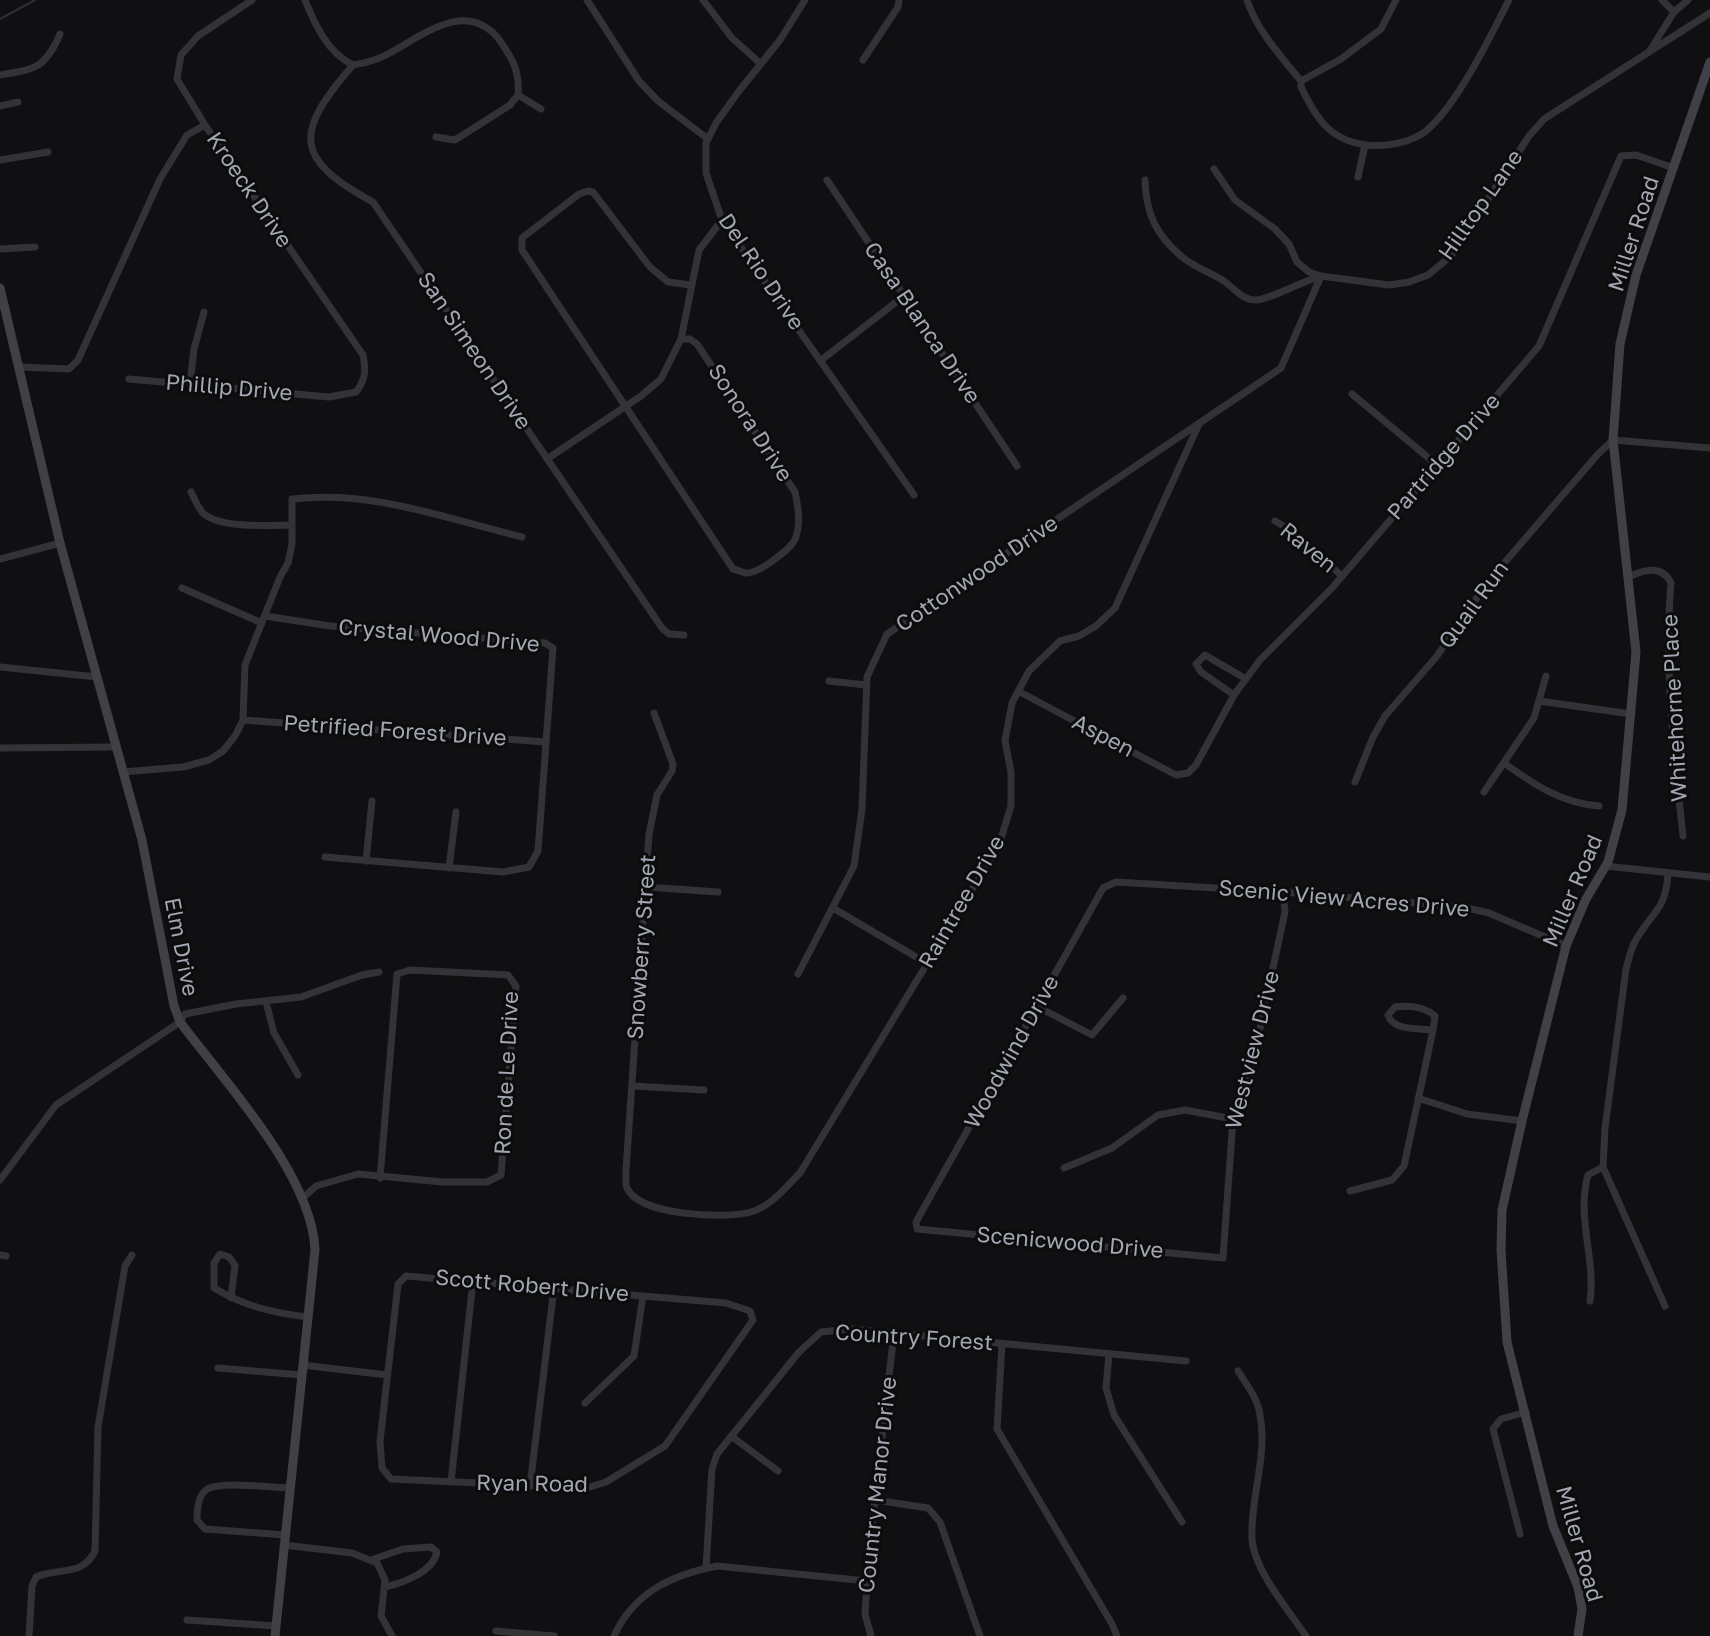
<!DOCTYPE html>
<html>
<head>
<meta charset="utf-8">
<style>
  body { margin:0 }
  canvas { display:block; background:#101012 }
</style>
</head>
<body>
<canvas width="1710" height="1636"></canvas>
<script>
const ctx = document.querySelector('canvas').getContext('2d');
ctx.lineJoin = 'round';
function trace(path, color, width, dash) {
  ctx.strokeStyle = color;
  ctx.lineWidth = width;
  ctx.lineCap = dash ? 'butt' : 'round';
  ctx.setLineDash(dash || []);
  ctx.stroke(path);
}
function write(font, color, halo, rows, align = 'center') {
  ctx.font = font + ' "Golos Text",sans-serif';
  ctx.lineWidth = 6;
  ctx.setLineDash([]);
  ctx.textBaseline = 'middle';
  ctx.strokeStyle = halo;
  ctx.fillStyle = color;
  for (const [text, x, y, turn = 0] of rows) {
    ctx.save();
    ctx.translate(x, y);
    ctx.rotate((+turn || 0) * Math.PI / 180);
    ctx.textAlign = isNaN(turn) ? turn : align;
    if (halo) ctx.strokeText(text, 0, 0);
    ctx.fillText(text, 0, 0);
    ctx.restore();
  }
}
trace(new Path2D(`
  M 0,19 L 35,0`), '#293137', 2);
trace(new Path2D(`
  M 305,0 C 315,25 328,53 353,65
  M 587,0 L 639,81 L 658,101 L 708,139
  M 703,0 L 732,38 L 761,64
  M 805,0 L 780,40 L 739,91 L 716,123 L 706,143 L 706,173 L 722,220 L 914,495
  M 1247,0 C 1257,31 1281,56 1301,81 L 1301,87 C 1316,118 1330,141 1367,145 C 1385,147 1411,143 1426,131 C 1458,104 1490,37 1509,0
  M 1662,0 L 1674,12
  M 1649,52 L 1674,12 L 1688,0
  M 863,60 L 898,7 L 899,0
  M 353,65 C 295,132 292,158 373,202 L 662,628 L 669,634 L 684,635
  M 353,65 C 366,63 377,60 388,54 C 425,34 465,0 498,38 C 512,58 520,70 518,95 L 541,109
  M 0,75 C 35,69 45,69 60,34
  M 1301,81 L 1341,59 L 1381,29 L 1396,0
  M 0,106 L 18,102
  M 436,137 L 455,140 L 510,105 L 518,95
  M 0,160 L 48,152
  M 1214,169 L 1235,200 L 1275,229 L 1289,244 L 1297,262 L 1309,272 L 1321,276 L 1389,285 L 1409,282 L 1428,275 L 1451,256 L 1529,136 L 1544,119 L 1710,13
  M 1358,177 L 1365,145
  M 827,180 L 1017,466
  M 1145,180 C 1146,212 1155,234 1181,256 C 1193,267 1210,272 1224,281 C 1234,288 1242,300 1255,300 C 1267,301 1302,281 1319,277
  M 0,249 L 35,247
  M 681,339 L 690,339 L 697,344 L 795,492 C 798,507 801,522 796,537 C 793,548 758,574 746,573 C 741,572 738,570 733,569 L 522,250 L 522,238 L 579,194 L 588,191 L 593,192 L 650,267 L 668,282 L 691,285
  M 820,361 L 904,296
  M 20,367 L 69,369 L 78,360 L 160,179 L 187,135 L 205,125
  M 129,379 L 329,397 L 356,392 C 366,379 366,370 363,355 L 205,125 L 177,79 L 181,55 L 198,36 L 252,0
  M 190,384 L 194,349 L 204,312
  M 1352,394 L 1437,465
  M 547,459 L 641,396 L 661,379 L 681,339 L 699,250 L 722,220
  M 191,492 C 195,499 198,509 204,514 C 223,529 269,525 292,525
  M 1275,521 L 1290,530 L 1342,576
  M 0,559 L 60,543
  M 1628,577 C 1644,570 1662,564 1671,583 C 1664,668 1674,752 1683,836
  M 182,588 L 262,623
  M 265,616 L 330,626 L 545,643 L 553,648 L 538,851 L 529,867 L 503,872 L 325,857
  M 0,667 L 97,677
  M 829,681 L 866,685
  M 1018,691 L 1176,775 L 1188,773 L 1196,765 L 1234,695 L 1260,660 L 1332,588 L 1539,346 L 1621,156 L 1636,155 L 1674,168
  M 1234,695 L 1201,672 L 1196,664 L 1205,655 L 1246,679
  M 1539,701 L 1631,714
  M 654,713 L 673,764 L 672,771 L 657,795 L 649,834 L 626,1170 C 626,1175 625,1184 627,1188 C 639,1216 726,1219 751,1212 C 771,1206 785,1188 800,1173 L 999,845 L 1011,806 L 1011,772 L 1005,741 L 1012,703 L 1029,671 L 1060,641 L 1079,636 L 1096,626 L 1115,608 L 1199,424
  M 243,720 L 546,742
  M 0,748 L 115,747
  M 1504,763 C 1535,785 1561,803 1599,806
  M 123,772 L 183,767 L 209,760 L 223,751 L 235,736 L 243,720 L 245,665 L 280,577 L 288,563 L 292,544 L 292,499 C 373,490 444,518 522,537
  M 1355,782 L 1373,737 L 1385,716 L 1437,656 L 1487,583 L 1598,454 L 1613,440 L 1710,448
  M 1484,792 L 1534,718 L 1546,676
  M 366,861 L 372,801
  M 1605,866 L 1710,877
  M 449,868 L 456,812
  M 646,887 L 718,892
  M 1283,892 L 1285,912 L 1248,1084 L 1233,1119 L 1223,1258 L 917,1229 L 916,1222 L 1103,888 L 1116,882 L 1283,892 L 1463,907 L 1489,913 L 1566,946
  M 833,908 L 928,964
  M 798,974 L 854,866 L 862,809 L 867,677 L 887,634 L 1281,368 L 1321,276
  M 266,1002 L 274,1033 L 298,1075
  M 1038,1007 L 1092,1035 L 1123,998
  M 633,1086 L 704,1090
  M 1418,1098 L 1467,1114 L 1522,1121
  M 1064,1168 L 1112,1148 L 1158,1115 L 1185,1110 L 1233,1119
  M 0,1180 L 56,1105 L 180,1022 L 185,1014 L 236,1004 L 301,997 L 362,975 L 379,972
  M 1350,1191 L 1392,1180 L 1404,1166 L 1433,1030 L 1435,1016 C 1424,1006 1410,1005 1395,1007 L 1388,1015 C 1393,1031 1418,1028 1433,1030
  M 303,1198 L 316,1186 L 358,1174 L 443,1182 L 487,1182 L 501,1175 L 516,986 L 508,975 L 410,970 L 397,974 L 380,1178
  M 0,1255 L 6,1256
  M 406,1276 L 726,1303 L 750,1311 L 753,1320 L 665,1446 L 606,1482 L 587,1488 L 391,1479 L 382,1468 L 380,1441 L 398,1284 Z
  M 231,1298 L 235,1265 L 229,1257 L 220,1254 L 214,1263 L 214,1288 C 244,1306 273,1313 308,1317
  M 1590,1301 C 1596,1259 1576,1217 1588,1175 L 1603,1167
  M 1665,1306 L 1603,1167 L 1605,1128 L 1626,969 C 1629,958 1631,947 1637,938 C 1654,910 1666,909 1668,873
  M 1002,1344 L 997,1429 L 1112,1624 L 1117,1636
  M 1109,1354 L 1106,1388 L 1114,1415 L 1182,1522
  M 302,1365 L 387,1375
  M 218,1368 L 301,1375
  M 1238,1371 C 1247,1385 1258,1399 1260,1415 C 1268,1456 1250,1498 1252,1539 C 1254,1570 1289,1611 1306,1636
  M 585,1403 L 634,1356 L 643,1296
  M 731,1436 L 778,1471
  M 451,1482 L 473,1281
  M 530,1486 L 554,1288
  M 875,1500 L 928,1508 L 940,1522 L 980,1636
  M 1520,1534 L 1493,1429 L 1501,1419 L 1526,1412
  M 285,1535 L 205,1529 L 197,1520 C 197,1510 198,1496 206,1490 C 219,1480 272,1488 289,1488
  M 284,1545 L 352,1553 L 377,1563 L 385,1580 L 381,1616 L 392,1636
  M 371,1560 L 403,1549 L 431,1547 L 437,1552 C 433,1572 403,1583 385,1587
  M 706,1568 L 712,1469 L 717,1454 L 799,1352 L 821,1332 L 851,1329 L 1186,1361
  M 187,1620 L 276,1626
  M 496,1631 L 554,1636
  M 29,1636 L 32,1586 L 36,1577 C 58,1567 83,1577 95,1551 L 98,1427 L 125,1266 L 132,1255
  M 614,1636 C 634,1592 672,1575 717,1566 L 867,1581
  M 871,1636 L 865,1614 L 869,1551 L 894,1333`), '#323237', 7);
trace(new Path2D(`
  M 0,288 L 60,543 L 142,840 L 174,1006 L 180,1022 C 225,1082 312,1175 315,1250 L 275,1636
  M 1578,1636 L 1582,1609 L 1578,1587 L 1553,1526 L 1507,1342 L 1501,1250 L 1502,1210 L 1522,1121 L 1566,946 L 1586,899 L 1608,862 L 1622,810 L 1636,652 L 1613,440 L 1620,344 L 1636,275 L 1710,62`), '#404147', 9);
write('22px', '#a2a7b3', '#0c0c0d', [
  ["Kroeck Drive",249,190,56],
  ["Hilltop Lane",1481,205,-55],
  ["Miller Road",1634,234,-72],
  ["Del Rio Drive",761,272,56],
  ["Casa Blanca Drive",922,323,56],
  ["San Simeon Drive",474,351,56],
  ["Phillip Drive",229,388,5],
  ["Sonora Drive",750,423,57],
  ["Partridge Drive",1444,457,-49],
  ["Raven",1308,548,39],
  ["Cottonwood Drive",977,574,-34],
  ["Quail Run",1474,605,-54],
  ["Crystal Wood Drive",439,636,5],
  ["Whitehorne Place",1675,708,-93],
  ["Petrified Forest Drive",395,731,4],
  ["Aspen",1103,736,28],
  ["Miller Road",1573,891,-67],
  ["Scenic View Acres Drive",1344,899,5],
  ["Raintree Drive",962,902,-60],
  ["Elm Drive",181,947,79],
  ["Snowberry Street",642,947,-86],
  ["Westview Drive",1253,1050,-76],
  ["Woodwind Drive",1012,1052,-61],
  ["Ron de Le Drive",507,1073,-87],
  ["Scenicwood Drive",1070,1243,5],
  ["Scott Robert Drive",532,1286,5],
  ["Country Forest",914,1338,4],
  ["Ryan Road",532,1484,1],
  ["Country Manor Drive",878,1485,-84],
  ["Miller Road",1579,1544,74]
]);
</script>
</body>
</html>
